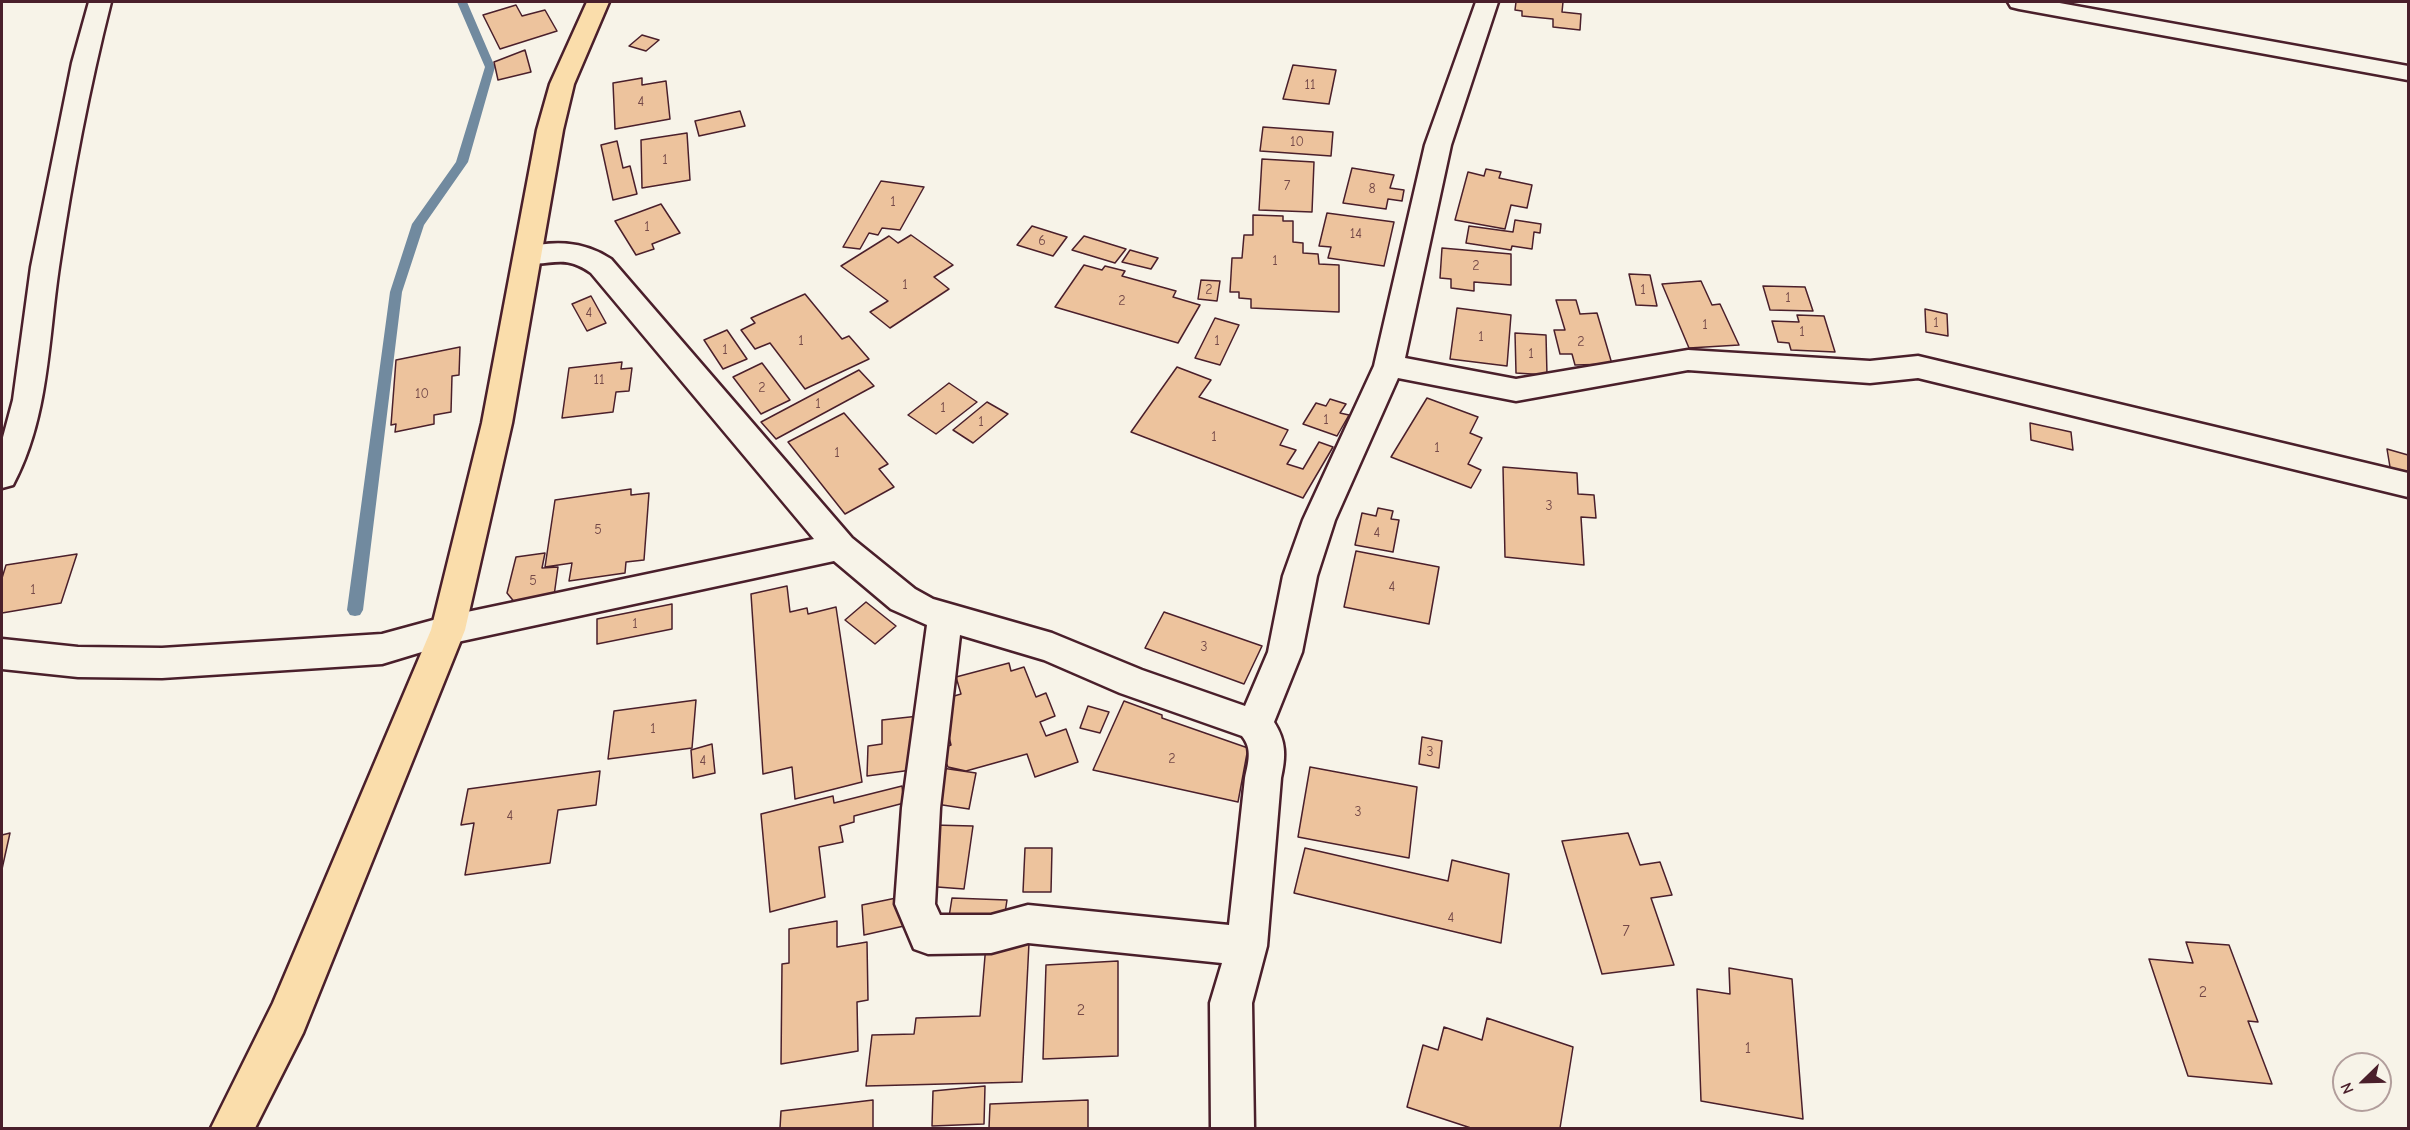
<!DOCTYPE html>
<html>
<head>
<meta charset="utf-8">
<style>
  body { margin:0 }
  #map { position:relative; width:2410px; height:1130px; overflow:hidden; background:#f7f3e8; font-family:"Comic Neue",sans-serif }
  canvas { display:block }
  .frame { position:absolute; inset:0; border:3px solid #4a1f2b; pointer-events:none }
  .north { position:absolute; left:2332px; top:1052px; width:60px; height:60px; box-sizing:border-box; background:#f7f3e8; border:2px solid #b29e9c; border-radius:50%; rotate:247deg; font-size:16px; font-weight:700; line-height:24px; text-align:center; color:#4a1f2b }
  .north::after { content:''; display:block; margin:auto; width:21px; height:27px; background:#4a1f2b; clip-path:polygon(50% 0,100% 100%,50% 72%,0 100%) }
</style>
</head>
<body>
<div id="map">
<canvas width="2410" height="1130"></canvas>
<div class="frame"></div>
<div class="north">N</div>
</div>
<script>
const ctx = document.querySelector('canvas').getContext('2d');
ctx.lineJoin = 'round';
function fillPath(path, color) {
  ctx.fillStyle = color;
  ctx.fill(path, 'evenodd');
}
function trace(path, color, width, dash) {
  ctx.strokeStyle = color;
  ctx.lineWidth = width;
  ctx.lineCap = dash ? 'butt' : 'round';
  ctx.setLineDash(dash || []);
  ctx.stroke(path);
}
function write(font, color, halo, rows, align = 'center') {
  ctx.font = font + ' "Comic Neue",sans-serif';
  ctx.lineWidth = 6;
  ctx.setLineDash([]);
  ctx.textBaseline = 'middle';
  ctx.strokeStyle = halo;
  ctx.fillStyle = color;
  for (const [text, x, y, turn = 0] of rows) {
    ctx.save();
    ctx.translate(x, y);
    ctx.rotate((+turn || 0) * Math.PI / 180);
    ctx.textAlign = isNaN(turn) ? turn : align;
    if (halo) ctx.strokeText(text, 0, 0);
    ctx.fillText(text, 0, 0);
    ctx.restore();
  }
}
fillPath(new Path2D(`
  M 457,2 L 467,2 L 495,67 L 468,162 L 424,225 L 402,292 L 363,610 L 360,615 L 355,616 L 350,615 L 347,610 L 390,292 L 412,224 L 456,162 L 485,67 Z`), '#718a9f');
const building = new Path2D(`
  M 1516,2 L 1563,2 L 1562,12 L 1581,14 L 1580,30 L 1553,27 L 1553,19 L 1522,16 L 1522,11 L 1515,10 Z
  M 516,5 L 522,16 L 545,10 L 557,31 L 500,49 L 483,15 Z
  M 642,35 L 659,40 L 646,51 L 629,46 Z
  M 525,50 L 531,72 L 498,80 L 494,62 Z
  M 1293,65 L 1336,70 L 1329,104 L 1283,99 Z
  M 642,78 L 642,85 L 666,81 L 670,119 L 615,129 L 613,83 Z
  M 740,111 L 745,126 L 699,136 L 695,121 Z
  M 1263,127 L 1333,132 L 1331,156 L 1260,151 Z
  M 687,133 L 690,180 L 642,188 L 641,140 Z
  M 617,141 L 623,168 L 630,166 L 637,194 L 613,200 L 601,145 Z
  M 1262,159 L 1314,162 L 1312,212 L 1259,210 Z
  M 1352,168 L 1394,175 L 1390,188 L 1404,190 L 1402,201 L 1388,199 L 1386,209 L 1343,203 Z
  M 1486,169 L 1501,172 L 1499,178 L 1532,185 L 1527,208 L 1511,205 L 1505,229 L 1455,220 L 1468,172 L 1484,176 Z
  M 881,181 L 924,187 L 900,230 L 882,228 L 878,235 L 869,233 L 860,249 L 843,247 Z
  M 661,204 L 680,233 L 652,244 L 654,249 L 636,255 L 615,221 Z
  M 1327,213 L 1394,222 L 1384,266 L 1328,258 L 1331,247 L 1319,246 Z
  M 1253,215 L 1283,216 L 1283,221 L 1293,221 L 1293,242 L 1303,243 L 1303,253 L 1318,254 L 1319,264 L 1339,265 L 1339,312 L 1251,308 L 1251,299 L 1239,298 L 1239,292 L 1230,292 L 1232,258 L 1242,258 L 1244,235 L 1253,235 Z
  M 1515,220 L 1541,224 L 1540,233 L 1534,232 L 1532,249 L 1512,246 L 1511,250 L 1466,243 L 1469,226 L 1513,232 Z
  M 1032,226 L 1067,237 L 1053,256 L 1017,245 Z
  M 911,235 L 953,265 L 934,277 L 949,289 L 890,328 L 870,312 L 888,301 L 841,266 L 889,236 L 898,243 Z
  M 1084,236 L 1126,249 L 1115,263 L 1072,250 Z
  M 1442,248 L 1511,254 L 1511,285 L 1474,282 L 1474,291 L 1451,288 L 1451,279 L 1440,278 Z
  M 1130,250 L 1158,258 L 1151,269 L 1122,262 Z
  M 1084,265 L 1102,270 L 1105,266 L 1125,271 L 1122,276 L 1176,291 L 1173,297 L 1200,305 L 1178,343 L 1055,307 Z
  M 1629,274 L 1650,275 L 1657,306 L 1636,305 Z
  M 1201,280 L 1220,281 L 1217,301 L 1198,299 Z
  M 1701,281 L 1712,305 L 1720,304 L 1739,345 L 1689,348 L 1662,284 Z
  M 1763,286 L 1805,287 L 1813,311 L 1770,310 Z
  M 805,294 L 842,339 L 849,336 L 869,359 L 805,389 L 770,343 L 755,349 L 741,330 L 755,323 L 751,318 Z
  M 591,296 L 606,323 L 587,331 L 572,304 Z
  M 1556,300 L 1576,300 L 1580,314 L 1597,313 L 1612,364 L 1575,365 L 1572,354 L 1560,354 L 1554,330 L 1565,330 Z
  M 1457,308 L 1511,315 L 1507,366 L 1450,359 Z
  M 1925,309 L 1947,314 L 1948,336 L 1926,332 Z
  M 1797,315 L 1824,316 L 1835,352 L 1791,350 L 1789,343 L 1778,342 L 1772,321 L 1799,322 Z
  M 1215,318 L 1239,325 L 1220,365 L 1195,358 Z
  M 727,330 L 747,359 L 723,369 L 704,340 Z
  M 1515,333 L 1546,335 L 1547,375 L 1516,373 Z
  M 460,347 L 459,375 L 452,376 L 451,412 L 434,415 L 434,424 L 395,432 L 396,424 L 391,425 L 396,360 Z
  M 622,362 L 621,369 L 632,368 L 629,391 L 616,392 L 613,412 L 562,418 L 569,368 Z
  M 762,363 L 790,400 L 761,414 L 733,377 Z
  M 1177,367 L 1211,380 L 1199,397 L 1288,430 L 1280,445 L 1296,450 L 1287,464 L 1303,469 L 1319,442 L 1333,447 L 1303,498 L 1131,432 Z
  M 859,370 L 874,386 L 776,439 L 761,422 Z
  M 949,383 L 977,402 L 936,434 L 908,415 Z
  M 1427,398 L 1478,417 L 1470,433 L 1482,438 L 1468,464 L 1481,470 L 1471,488 L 1391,457 Z
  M 1330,399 L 1346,404 L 1340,413 L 1349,415 L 1337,436 L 1303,424 L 1316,403 L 1326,406 Z
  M 987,402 L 1008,414 L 973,443 L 953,430 Z
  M 844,413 L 888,464 L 879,469 L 894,487 L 845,514 L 788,442 Z
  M 2030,423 L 2071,432 L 2073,450 L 2031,440 Z
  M 2387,449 L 2408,455 L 2408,477 L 2391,473 Z
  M 1503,467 L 1577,473 L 1578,494 L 1594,495 L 1596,518 L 1581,517 L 1584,565 L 1505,557 Z
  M 631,489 L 631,495 L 649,493 L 644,560 L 626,562 L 625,573 L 569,581 L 572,563 L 545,567 L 555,500 Z
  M 1378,508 L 1393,511 L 1391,519 L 1399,520 L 1393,552 L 1355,545 L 1362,513 L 1376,516 Z
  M 1356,551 L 1439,567 L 1429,624 L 1344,607 Z
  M 545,553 L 542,568 L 558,567 L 554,596 L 516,604 L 507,593 L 516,557 Z
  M 77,554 L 61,603 L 2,613 L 2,578 L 6,565 Z
  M 787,586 L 790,612 L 807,608 L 808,614 L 836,607 L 862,782 L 795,799 L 792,767 L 763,774 L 751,594 Z
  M 866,602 L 896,626 L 875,644 L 845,620 Z
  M 672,604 L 672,629 L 597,644 L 597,619 Z
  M 1164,612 L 1262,646 L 1244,684 L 1145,648 Z
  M 1009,663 L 1011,671 L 1024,667 L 1036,697 L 1046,693 L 1055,716 L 1040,722 L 1046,736 L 1066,729 L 1078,762 L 1035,777 L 1027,754 L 966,771 L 948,767 L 940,749 L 951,745 L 943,714 L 947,698 L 961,694 L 956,677 Z
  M 696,700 L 692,748 L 608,759 L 614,711 Z
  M 1124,701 L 1162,715 L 1162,718 L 1248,748 L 1238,802 L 1093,770 Z
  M 1088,706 L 1109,712 L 1100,733 L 1080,728 Z
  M 919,716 L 919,769 L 867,776 L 868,746 L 882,744 L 882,720 Z
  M 1422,737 L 1442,741 L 1439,768 L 1419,764 Z
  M 712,744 L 715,773 L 693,778 L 691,750 Z
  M 1310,767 L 1417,787 L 1409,858 L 1298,837 Z
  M 942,768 L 976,773 L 969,809 L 936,804 Z
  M 600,771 L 596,805 L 558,810 L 550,863 L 465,875 L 474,823 L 461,825 L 468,789 Z
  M 902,786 L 904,803 L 854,816 L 854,822 L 840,826 L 843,842 L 819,847 L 825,897 L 770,912 L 761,814 L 833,796 L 834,803 Z
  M 933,825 L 973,826 L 964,889 L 924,886 Z
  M 10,833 L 2,869 L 2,835 Z
  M 1628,833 L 1640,865 L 1660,862 L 1672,895 L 1651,898 L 1674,965 L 1602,974 L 1562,841 Z
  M 1025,848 L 1052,848 L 1051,892 L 1023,892 Z
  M 1305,848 L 1448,881 L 1452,860 L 1509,874 L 1501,943 L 1294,893 Z
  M 901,897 L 904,926 L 864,935 L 862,905 Z
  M 952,898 L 1007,900 L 1003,926 L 948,923 Z
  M 837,921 L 837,947 L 867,942 L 868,1000 L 857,1002 L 858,1051 L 781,1064 L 782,964 L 789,963 L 789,929 Z
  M 2186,942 L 2229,945 L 2258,1022 L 2248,1021 L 2272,1084 L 2188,1076 L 2149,959 L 2193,963 Z
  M 1029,943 L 1022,1082 L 866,1086 L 872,1035 L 914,1034 L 916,1018 L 980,1016 L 986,944 Z
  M 1118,961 L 1118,1056 L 1043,1059 L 1046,965 Z
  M 1729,968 L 1792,979 L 1803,1119 L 1701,1101 L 1697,989 L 1730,994 Z
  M 1487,1018 L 1573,1047 L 1560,1128 L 1471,1128 L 1407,1107 L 1423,1045 L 1438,1050 L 1444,1027 L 1482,1040 Z
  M 985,1086 L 984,1124 L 932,1126 L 933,1091 Z
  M 873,1100 L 873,1128 L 780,1128 L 781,1111 Z
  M 1088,1100 L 1088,1128 L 989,1128 L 990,1104 Z`);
fillPath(building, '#edc39d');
trace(building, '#4a1f2b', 1.5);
const minor = new Path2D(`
  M 89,2 L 111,2 C 89,89 72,178 59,267 C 48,341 49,417 13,485 L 2,488 L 2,441 L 13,400 L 31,267 L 72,63 Z
  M 1476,2 L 1498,2 L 1451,145 L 1405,358 L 1516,379 L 1688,350 L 1870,361 L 1918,356 L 2408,473 L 2408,497 L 1918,378 L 1870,383 L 1688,370 L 1516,401 L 1398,378 L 1335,520 L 1317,576 L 1302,652 L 1274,722 C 1286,741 1286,756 1281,778 L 1267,946 L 1252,1003 L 1254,1128 L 1211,1128 L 1210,1003 L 1222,963 L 1028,943 L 991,953 L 928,954 L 914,949 L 895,904 L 902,808 L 927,625 L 891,609 L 834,561 L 448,644 L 382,664 L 162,678 L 78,677 L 2,669 L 2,639 L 78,647 L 162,648 L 382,634 L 448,616 L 814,539 L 591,273 C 560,251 549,270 519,261 L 515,255 L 519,249 C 552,240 582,240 611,259 L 852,538 L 915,589 L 933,599 L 1052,633 L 1142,670 L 1245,706 L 1268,652 L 1283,576 L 1303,520 L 1374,366 L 1425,145 ZM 960,635 L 1044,660 L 1120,693 L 1242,736 C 1253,749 1248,763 1245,778 L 1229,925 L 1028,905 L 991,915 L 940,915 L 935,904 L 940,808 Z
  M 2008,2 L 2054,2 L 2408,66 L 2408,80 L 2019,9 L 2011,7 Z`);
const major = new Path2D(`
  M 587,2 L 609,2 L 574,84 L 563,130 L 512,423 L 465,630 L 303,1033 L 255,1128 L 211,1128 L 273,1003 L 431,630 L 482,423 L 537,130 L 550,84 Z`);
trace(minor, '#4a1f2b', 5);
trace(major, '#4a1f2b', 5);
fillPath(minor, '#f7f3e8');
fillPath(major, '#faddab');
write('14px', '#734848', null, [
  ["11",1310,85],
  ["4",641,102],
  ["10",1297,142],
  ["1",665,160],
  ["7",1287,186],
  ["8",1372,189],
  ["1",893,202],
  ["1",647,227],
  ["14",1356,234],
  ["6",1042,241],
  ["1",1275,261],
  ["2",1476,266],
  ["1",905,285],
  ["2",1209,290],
  ["1",1643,290],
  ["1",1788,298],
  ["2",1122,301],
  ["4",589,313],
  ["1",1936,323],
  ["1",1705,325],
  ["1",1802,332],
  ["1",1481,337],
  ["1",801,341],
  ["1",1217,341],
  ["2",1581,342],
  ["1",725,350],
  ["1",1531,354],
  ["11",599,380],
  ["2",762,388],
  ["10",422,394],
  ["1",818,404],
  ["1",943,408],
  ["1",1326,420],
  ["1",981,422],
  ["1",1214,437],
  ["1",1437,448],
  ["1",837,453],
  ["3",1549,506],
  ["5",598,530],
  ["4",1377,533],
  ["5",533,581],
  ["4",1392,587],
  ["1",33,590],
  ["1",635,624],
  ["3",1204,647],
  ["1",653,729],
  ["3",1430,752],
  ["2",1172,759],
  ["4",703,761],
  ["3",1358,812],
  ["4",510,816],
  ["4",1451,918]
]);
write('16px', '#734848', null, [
  ["7",1626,931],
  ["2",2203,992],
  ["2",1081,1010],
  ["1",1748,1048]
]);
</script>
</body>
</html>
